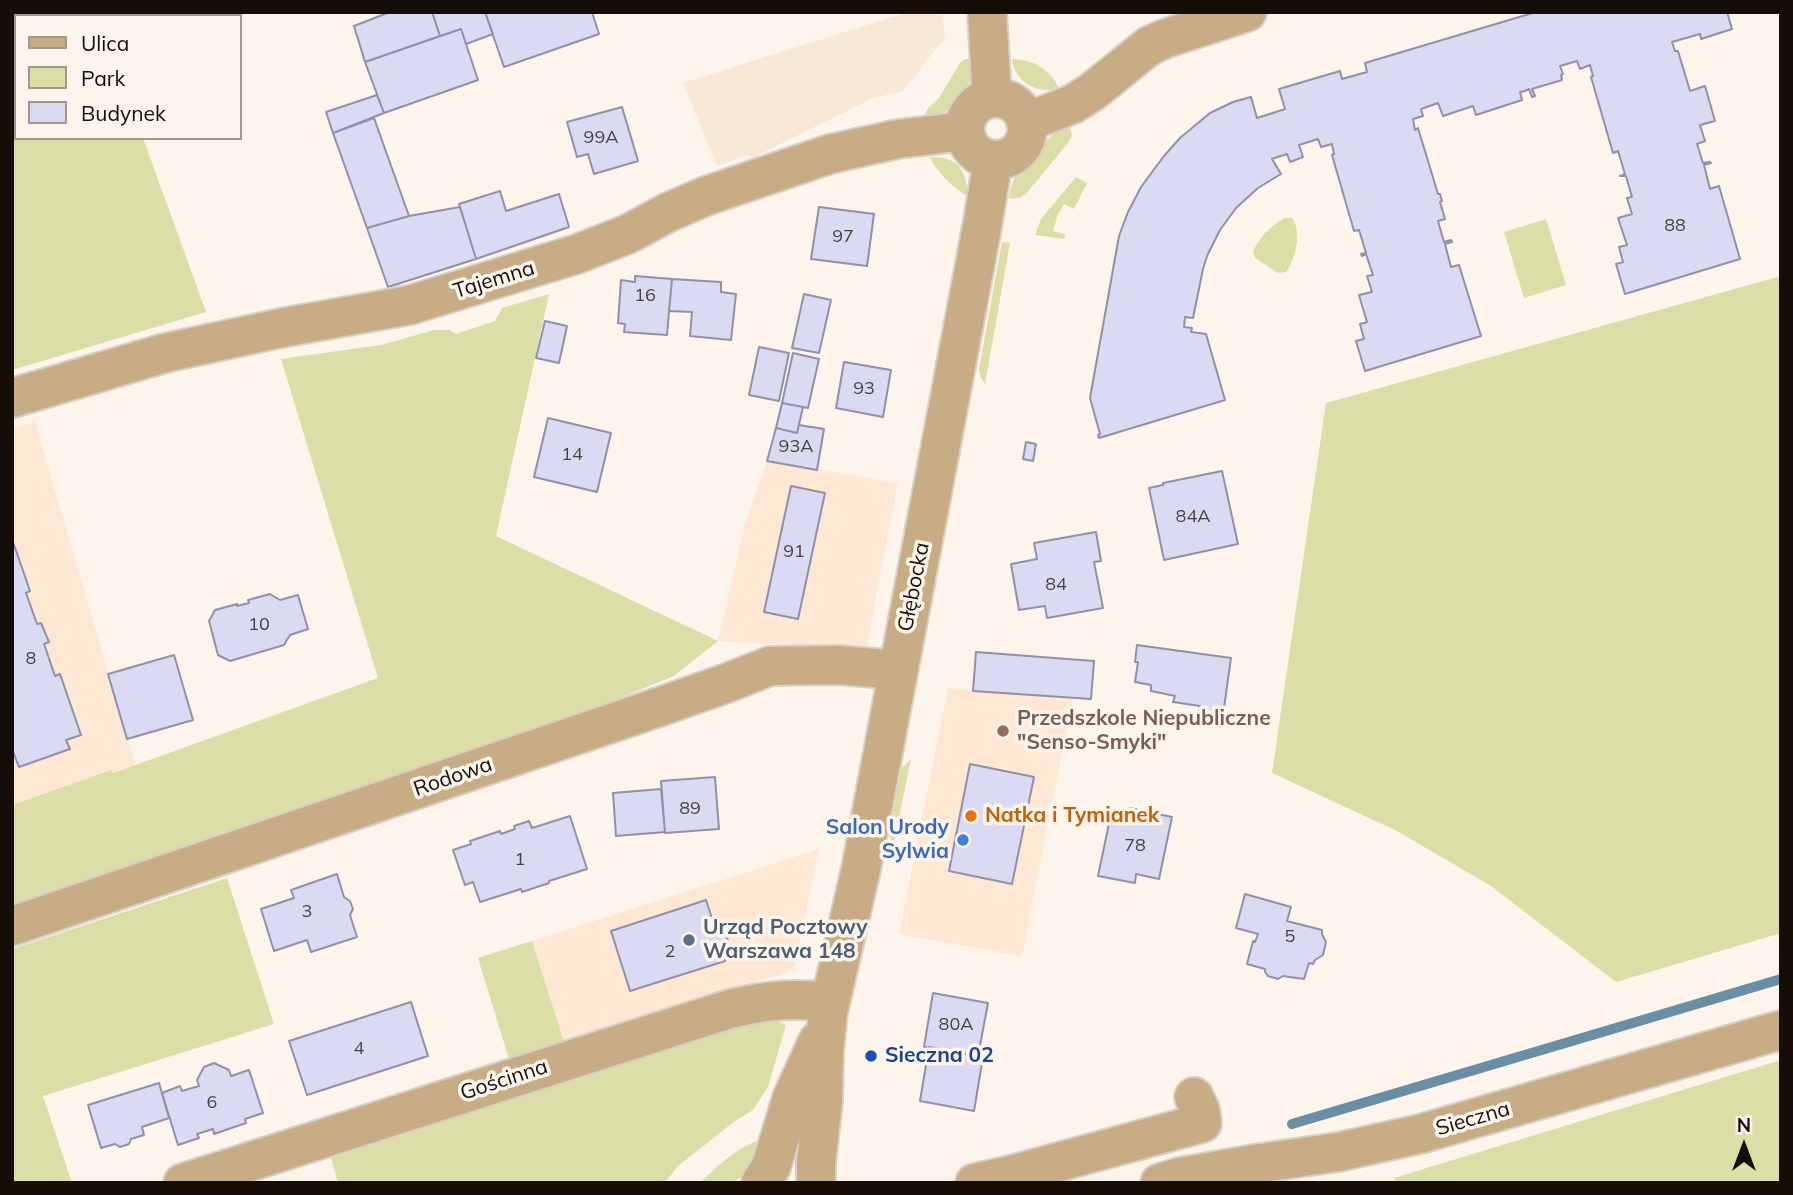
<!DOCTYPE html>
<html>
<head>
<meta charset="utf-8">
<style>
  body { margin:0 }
  #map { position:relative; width:1793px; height:1195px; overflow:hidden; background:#fdf4ec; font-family:Mulish,sans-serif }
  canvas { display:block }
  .frame { position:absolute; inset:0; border:14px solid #150e07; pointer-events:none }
  .legend { position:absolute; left:14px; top:14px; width:228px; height:126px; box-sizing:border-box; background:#fdf4ec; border:2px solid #a09890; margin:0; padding:9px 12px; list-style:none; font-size:21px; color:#150e07 }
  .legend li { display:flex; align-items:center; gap:14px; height:35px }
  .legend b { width:35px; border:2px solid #a09890 }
  .north { position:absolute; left:1709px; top:1111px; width:70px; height:70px; -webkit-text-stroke:5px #fdf4ec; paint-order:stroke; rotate:0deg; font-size:19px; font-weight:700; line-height:28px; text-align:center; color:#150e07 }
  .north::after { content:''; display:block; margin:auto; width:24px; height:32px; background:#150e07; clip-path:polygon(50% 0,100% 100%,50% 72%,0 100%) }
</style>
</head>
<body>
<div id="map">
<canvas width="1793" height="1195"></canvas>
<div class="frame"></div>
<ul class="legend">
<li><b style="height:9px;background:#c8ac86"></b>Ulica</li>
<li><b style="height:19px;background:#dbdea6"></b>Park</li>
<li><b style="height:19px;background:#dadaf3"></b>Budynek</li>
</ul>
<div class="north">N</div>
</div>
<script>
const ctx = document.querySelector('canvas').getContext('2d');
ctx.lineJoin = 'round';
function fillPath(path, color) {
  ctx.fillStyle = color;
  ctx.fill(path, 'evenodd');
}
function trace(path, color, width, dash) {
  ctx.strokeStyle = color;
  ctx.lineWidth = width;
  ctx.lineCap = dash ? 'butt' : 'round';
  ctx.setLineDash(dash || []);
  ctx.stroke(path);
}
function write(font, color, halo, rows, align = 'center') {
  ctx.font = font + ' Mulish,sans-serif';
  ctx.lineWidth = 7;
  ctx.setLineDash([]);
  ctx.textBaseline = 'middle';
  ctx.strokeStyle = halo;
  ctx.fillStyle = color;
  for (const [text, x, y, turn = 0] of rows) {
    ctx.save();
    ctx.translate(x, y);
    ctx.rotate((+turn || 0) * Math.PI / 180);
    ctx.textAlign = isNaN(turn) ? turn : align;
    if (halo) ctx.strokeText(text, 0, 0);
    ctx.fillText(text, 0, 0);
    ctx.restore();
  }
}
fillPath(new Path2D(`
  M 35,422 L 135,764 L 112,773 L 110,770 L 12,805 L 12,429 Z
  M 767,461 L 898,483 L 878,585 L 867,651 L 718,641 L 744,528 Z
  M 948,688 L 1073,698 L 1022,956 L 899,934 ZM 970,764 L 1033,777 L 960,818 Z
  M 819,849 L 794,970 L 564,1042 L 532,941 Z`), '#fee8d4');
fillPath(new Path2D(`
  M 908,12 L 943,12 L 945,41 L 939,45 L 903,91 L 873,98 L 754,157 L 746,155 L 717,166 L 683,83 Z`), '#f8e9d6');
fillPath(new Path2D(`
  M 12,12 L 97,12 L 99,16 L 16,16 L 16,138 L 143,138 L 206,312 L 12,370 Z
  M 965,59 L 971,59 C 971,100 964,107 925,119 L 926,112 L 929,107 L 939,98 L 960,63 Z
  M 1012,59 C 1032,59 1052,70 1059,89 C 1036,94 1015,82 1012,59 Z
  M 1070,126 L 1072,136 L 1068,143 L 1026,194 L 1019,198 L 1008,199 L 1013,181 L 1026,161 L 1053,134 Z
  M 930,157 C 959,157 966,170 968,196 C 956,191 934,169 930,157 Z
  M 1076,177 L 1087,183 L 1074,209 L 1064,204 L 1058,214 L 1053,231 L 1065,234 L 1064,239 L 1035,235 L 1041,219 Z
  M 1285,218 L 1292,218 C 1302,231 1296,259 1286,272 L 1278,273 L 1255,258 L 1253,251 C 1260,237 1271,225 1285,218 Z
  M 1546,219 L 1566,285 L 1524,298 L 1504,232 Z
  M 1002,242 L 1010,243 L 985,384 L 981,378 L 979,369 Z
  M 1781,276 L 1781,933 L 1616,982 L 1491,886 L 1397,831 L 1272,773 L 1326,403 Z
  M 549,294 L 496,536 L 718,641 L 674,676 L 559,723 L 12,905 L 12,805 L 111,770 L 113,773 L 378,678 L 281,359 L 381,345 L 434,330 L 450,330 L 456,334 L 495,321 L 502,308 Z
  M 911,759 L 893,848 L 889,834 L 901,769 Z
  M 227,878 L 274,1024 L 43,1096 L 72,1183 L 12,1183 L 12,949 Z
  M 532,941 L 564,1042 L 509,1059 L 478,958 Z
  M 762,1019 L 774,1020 L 786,1025 L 768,1087 L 753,1110 L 735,1121 L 678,1166 L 664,1183 L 338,1183 L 331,1158 Z
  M 1781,1060 L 1781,1183 L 1396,1183 L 1394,1178 Z
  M 766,1139 C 758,1154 749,1178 729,1183 C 721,1185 709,1183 700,1183 C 716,1167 744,1141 766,1139 Z`), '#dbdea6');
trace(new Path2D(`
  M 1292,1124 L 1781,979`), '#698fa4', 10);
const building = new Path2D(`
  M 390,12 L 432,12 L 440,36 L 365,62 L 354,26 Z
  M 432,12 L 485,12 L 493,34 L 466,44 L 461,29 L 440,36 Z
  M 485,12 L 592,12 L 599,34 L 504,67 Z
  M 1536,12 L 1727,12 L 1732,29 L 1701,39 L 1700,34 L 1672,42 L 1675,51 L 1678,51 L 1690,91 L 1705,86 L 1715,121 L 1700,125 L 1705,141 L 1697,144 L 1703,163 L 1710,162 L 1711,163 L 1704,165 L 1710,189 L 1719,186 L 1740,259 L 1625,294 L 1616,264 L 1623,262 L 1619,247 L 1627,245 L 1618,218 L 1632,214 L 1627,198 L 1632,197 L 1626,176 L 1620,176 L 1625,174 L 1618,151 L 1613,153 L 1591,77 L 1593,76 L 1590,65 L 1580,69 L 1577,61 L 1560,66 L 1563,74 L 1561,75 L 1562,80 L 1532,89 L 1535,96 L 1532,97 L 1529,89 L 1525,91 L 1520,92 L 1522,100 L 1476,115 L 1473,106 L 1443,116 L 1438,103 L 1421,109 L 1423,116 L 1413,119 L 1415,130 L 1418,128 L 1438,194 L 1440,194 L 1442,201 L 1440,202 L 1445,219 L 1438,221 L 1444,242 L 1451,240 L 1452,242 L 1445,244 L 1451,267 L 1459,265 L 1481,336 L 1365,371 L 1356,341 L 1364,339 L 1360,324 L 1367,322 L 1359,295 L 1372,292 L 1367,276 L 1373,275 L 1366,254 L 1362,256 L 1361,254 L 1366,253 L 1359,230 L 1354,231 L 1332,155 L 1334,154 L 1332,144 L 1321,147 L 1318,139 L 1299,145 L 1303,157 L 1290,162 L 1287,154 L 1272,159 L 1281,174 L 1258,188 L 1236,208 L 1220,230 L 1207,256 L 1203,269 L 1193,318 L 1185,317 L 1184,327 L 1192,328 L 1191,332 L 1206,334 L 1225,400 L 1099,438 L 1098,435 L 1100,434 L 1090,398 L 1119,236 L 1128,212 L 1141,187 L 1164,156 L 1180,138 L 1210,113 L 1233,102 L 1251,97 L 1257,118 L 1285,109 L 1279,89 L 1340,71 L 1342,79 L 1367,72 L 1365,63 Z
  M 461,29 L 478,80 L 384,113 L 365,62 Z
  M 377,95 L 384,113 L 333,133 L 326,112 Z
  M 622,107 L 638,161 L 594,174 L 588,154 L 577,157 L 567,122 Z
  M 374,118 L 409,216 L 367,228 L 333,133 Z
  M 500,191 L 506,211 L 559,194 L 569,227 L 476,259 L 459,204 Z
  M 460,207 L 476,259 L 388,287 L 367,228 L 409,216 Z
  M 819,207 L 874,214 L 867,266 L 811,259 Z
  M 635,276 L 672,279 L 667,335 L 624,332 L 625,324 L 618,323 L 621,280 L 635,282 Z
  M 672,279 L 721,282 L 721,292 L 736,294 L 731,340 L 690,336 L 692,312 L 669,311 Z
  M 804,294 L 831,300 L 819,353 L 792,348 Z
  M 545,321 L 567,326 L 559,363 L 536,358 Z
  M 759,347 L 789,353 L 779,401 L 749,395 Z
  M 793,353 L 819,359 L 808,408 L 782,403 Z
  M 844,362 L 891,370 L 883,417 L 836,408 Z
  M 782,403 L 803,407 L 797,433 L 776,428 Z
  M 548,418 L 611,433 L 597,492 L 534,477 Z
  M 799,425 L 824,429 L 817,470 L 767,461 L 776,428 L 797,433 Z
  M 1026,442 L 1036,444 L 1033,461 L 1023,459 Z
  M 1222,471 L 1238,544 L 1164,560 L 1149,488 L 1163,485 L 1163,483 Z
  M 791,486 L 825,493 L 798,619 L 764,612 Z
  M 1096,532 L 1101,561 L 1094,562 L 1103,608 L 1047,618 L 1045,606 L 1019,610 L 1011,564 L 1037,559 L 1034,543 Z
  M 13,542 L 30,591 L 26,593 L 37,624 L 41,623 L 49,642 L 44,644 L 55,676 L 60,674 L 81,735 L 66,740 L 70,749 L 19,767 L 12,749 Z
  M 270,594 L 280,600 L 298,595 L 308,629 L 290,635 L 284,645 L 230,661 L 218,655 L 209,621 L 215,610 L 237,604 L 237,606 L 249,603 L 248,600 Z
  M 1137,645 L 1231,658 L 1223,715 L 1199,712 L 1200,706 L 1173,702 L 1175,696 L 1151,691 L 1151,685 L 1135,682 L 1138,662 L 1135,662 Z
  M 976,652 L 1094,661 L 1091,699 L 973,691 Z
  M 174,655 L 193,720 L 127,739 L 108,674 Z
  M 970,764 L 1034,777 L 1012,884 L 949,871 Z
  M 715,777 L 719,829 L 665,833 L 661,781 Z
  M 661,789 L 665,832 L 616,836 L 613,793 Z
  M 1130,808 L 1172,817 L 1159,879 L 1136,874 L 1135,883 L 1098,876 L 1111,814 L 1128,817 Z
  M 570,816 L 587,869 L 549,881 L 549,883 L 522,892 L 521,889 L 480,902 L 473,882 L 465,885 L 453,850 L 471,844 L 470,841 L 500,831 L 501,834 L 515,829 L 514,826 L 529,821 L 532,828 Z
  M 337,874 L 344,897 L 350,901 L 353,909 L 350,915 L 357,937 L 311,952 L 307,940 L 274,951 L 261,909 L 294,898 L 291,890 Z
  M 1245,894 L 1291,907 L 1287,921 L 1322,930 L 1322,934 L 1326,942 L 1323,955 L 1315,960 L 1313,964 L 1309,963 L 1304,979 L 1283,976 L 1278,979 L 1268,976 L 1265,972 L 1265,969 L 1247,964 L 1253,941 L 1255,942 L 1258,934 L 1236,928 Z
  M 706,900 L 716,931 L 724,928 L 728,941 L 720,944 L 725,961 L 630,991 L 611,931 Z
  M 933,993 L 988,1003 L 978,1056 L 924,1047 Z
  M 411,1002 L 428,1056 L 307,1095 L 289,1041 Z
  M 929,1047 L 983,1057 L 974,1111 L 920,1101 Z
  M 214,1063 L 229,1070 L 231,1076 L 249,1070 L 263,1113 L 245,1119 L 246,1123 L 214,1134 L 213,1129 L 197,1134 L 199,1138 L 178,1145 L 162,1093 L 180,1086 L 182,1091 L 199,1086 L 197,1080 L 204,1067 Z
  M 159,1083 L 169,1118 L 142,1127 L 144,1135 L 131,1139 L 129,1144 L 120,1147 L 115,1144 L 101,1148 L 88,1105 Z`);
fillPath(building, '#dadaf3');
trace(building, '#9190a8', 2);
const minor = new Path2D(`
  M 987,12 L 992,98
  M965 129a31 31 0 1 1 62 0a31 31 0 1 1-62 0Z
  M 1027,122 L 1073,104 L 1092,92 L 1149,46 L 1164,39 L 1247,12
  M 12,398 L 165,353 L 281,328 L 410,305 L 577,254 L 628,234 L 669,212 L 706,196 L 830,154 L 898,139 L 965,131
  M 12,926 L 656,708 L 727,683 L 770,666 L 838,665 L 898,670
  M 761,1182 L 771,1167 L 792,1098 L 818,1041
  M 183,1183 L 730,1009 C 767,1000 792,998 830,1002
  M 816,1183 L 816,1163 L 823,1101 L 824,1052 L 828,1012 L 861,869 L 982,227 L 993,160
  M 975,1183 L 1011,1175
  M 1014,1183 L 1011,1175 L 1202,1123 L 1200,1110 L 1194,1097
  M 1160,1183 L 1180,1177 L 1261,1163 L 1338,1152 L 1420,1134 L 1781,1030`);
trace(minor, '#d8cfc7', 42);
trace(minor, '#c8ac86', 38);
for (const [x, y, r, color] of [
  [1003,731,7,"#8d6e63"],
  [971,816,7,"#e8710a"],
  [963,840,7,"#3f7fe0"],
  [689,940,7,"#5c6f8a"],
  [871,1056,7,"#1a4fb4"]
]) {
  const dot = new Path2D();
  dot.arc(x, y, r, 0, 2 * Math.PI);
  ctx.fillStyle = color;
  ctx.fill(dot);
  trace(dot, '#fdf4ec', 2.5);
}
write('18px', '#464142', null, [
  ["99A",601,138],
  ["88",1675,226],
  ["97",843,237],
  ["16",645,296],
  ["93",864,389],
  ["93A",796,447],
  ["14",572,455],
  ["84A",1193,517],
  ["91",794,552],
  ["84",1056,585],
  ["10",259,625],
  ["8",31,659],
  ["89",690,809],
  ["78",1135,846],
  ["1",520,860],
  ["3",307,912],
  ["5",1290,937],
  ["2",670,952],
  ["80A",956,1025],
  ["4",359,1049],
  ["6",212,1103]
]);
write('21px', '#150e07', '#fdf4ec', [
  ["Tajemna",494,280,-17],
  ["Głębocka",914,587,-79],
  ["Rodowa",453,777,-19],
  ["Gościnna",504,1080,-18],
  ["Sieczna",1473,1119,-16]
]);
write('bold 21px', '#785e54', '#fdf4ec', [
  ["Przedszkole Niepubliczne",1017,719],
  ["\"Senso-Smyki\"",1017,743]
], 'left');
write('bold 21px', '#c56008', '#fdf4ec', [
  ["Natka i Tymianek",985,816]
], 'left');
write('bold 21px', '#366cbe', '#fdf4ec', [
  ["Salon Urody",949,828],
  ["Sylwia",949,852]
], 'right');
write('bold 21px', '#4e5e75', '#fdf4ec', [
  ["Urząd Pocztowy",703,928],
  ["Warszawa 148",703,952]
], 'left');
write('bold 21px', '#164399', '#fdf4ec', [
  ["Sieczna 02",885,1056]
], 'left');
</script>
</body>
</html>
